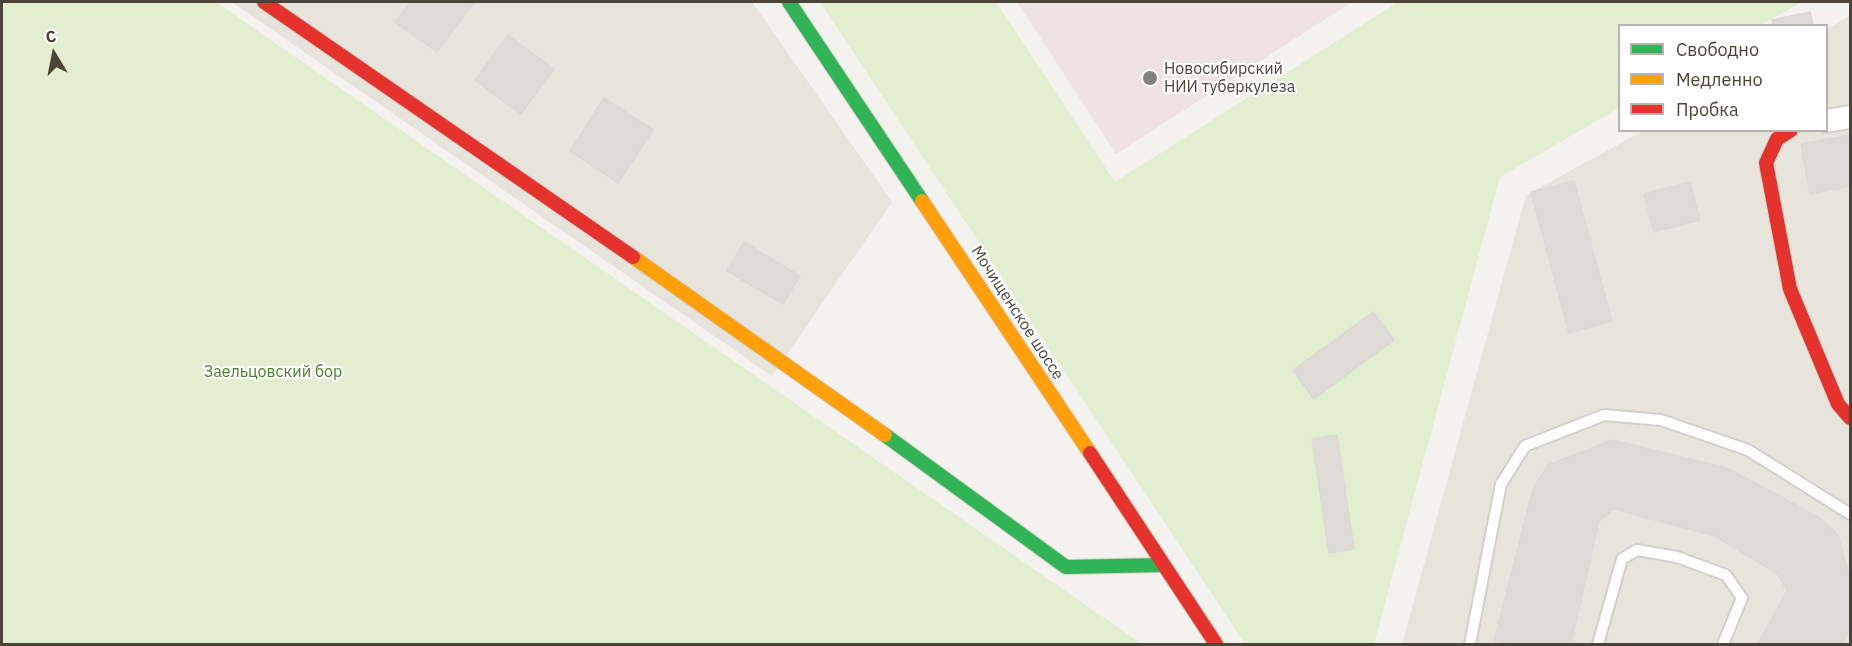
<!DOCTYPE html>
<html>
<head>
<meta charset="utf-8">
<style>
  body { margin:0 }
  #map { position:relative; width:1852px; height:646px; overflow:hidden; background:#f4f2ee; font-family:"IBM Plex Sans",sans-serif }
  canvas { display:block }
  .frame { position:absolute; inset:0; border:3px solid #4b4439; pointer-events:none }
  .legend { position:absolute; left:1618px; top:24px; width:210px; height:108px; box-sizing:border-box; background:#fff; border:2px solid #b7b4b0; margin:0; padding:8px 10px; list-style:none; font-size:18px; color:#4b4439 }
  .legend li { display:flex; align-items:center; gap:12px; height:30px }
  .legend b { width:30px; border:2px solid #b7b4b0 }
  .north { position:absolute; left:24px; top:24px; width:60px; height:60px; -webkit-text-stroke:4px #fff; paint-order:stroke; rotate:350deg; font-size:16px; font-weight:700; line-height:24px; text-align:center; color:#4b4439 }
  .north::after { content:''; display:block; margin:auto; width:21px; height:27px; background:#4b4439; clip-path:polygon(50% 0,100% 100%,50% 72%,0 100%) }
</style>
</head>
<body>
<div id="map">
<canvas width="1852" height="646"></canvas>
<div class="frame"></div>
<ul class="legend">
<li><b style="height:8px;background:#30b455"></b>Свободно</li>
<li><b style="height:8px;background:#ff9f0a"></b>Медленно</li>
<li><b style="height:8px;background:#e5322d"></b>Пробка</li>
</ul>
<div class="north">С</div>
</div>
<script>
const ctx = document.querySelector('canvas').getContext('2d');
ctx.lineJoin = 'round';
function fillPath(path, color) {
  ctx.fillStyle = color;
  ctx.fill(path, 'evenodd');
}
function trace(path, color, width, dash) {
  ctx.strokeStyle = color;
  ctx.lineWidth = width;
  ctx.lineCap = dash ? 'butt' : 'round';
  ctx.setLineDash(dash || []);
  ctx.stroke(path);
}
function write(font, color, halo, rows, align = 'center') {
  ctx.font = font + ' "IBM Plex Sans",sans-serif';
  ctx.lineWidth = 4.5;
  ctx.setLineDash([]);
  ctx.textBaseline = 'middle';
  ctx.strokeStyle = halo;
  ctx.fillStyle = color;
  for (const [text, x, y, turn = 0] of rows) {
    ctx.save();
    ctx.translate(x, y);
    ctx.rotate((+turn || 0) * Math.PI / 180);
    ctx.textAlign = isNaN(turn) ? turn : align;
    if (halo) ctx.strokeText(text, 0, 0);
    ctx.fillText(text, 0, 0);
    ctx.restore();
  }
}
fillPath(new Path2D(`
  M 232,2 L 752,2 L 892,202 L 772,376 Z
  M 1850,16 L 1850,644 L 1402,644 L 1526,195 L 1643,131 L 1826,130 L 1827,29 Z`), '#e7e4dc');
fillPath(new Path2D(`
  M 1017,2 L 1352,2 L 1116,154 Z`), '#eee3df');
fillPath(new Path2D(`
  M 2,2 L 216,2 L 1142,644 L 2,644 Z
  M 820,2 L 996,2 L 1115,182 L 1398,2 L 1802,2 L 1761,25 L 1620,26 L 1619,108 L 1500,177 L 1374,644 L 1245,644 Z`), '#e1eecf');
const building = new Path2D(`
  M 411,2 L 474,2 L 437,52 L 395,22 Z
  M 1810,12 L 1813,26 L 1773,26 L 1772,20 Z
  M 508,35 L 554,69 L 521,114 L 475,80 Z
  M 604,98 L 653,130 L 618,183 L 570,151 Z
  M 1850,135 L 1850,186 L 1810,194 L 1801,144 Z
  M 1574,181 L 1612,321 L 1569,333 L 1531,192 Z
  M 1690,182 L 1700,220 L 1654,232 L 1644,194 Z
  M 744,242 L 800,276 L 783,304 L 727,271 Z
  M 1373,312 L 1394,340 L 1314,399 L 1293,370 Z
  M 1337,435 L 1354,549 L 1329,553 L 1312,439 Z
  M 1612,440 L 1727,468 L 1820,518 L 1838,535 L 1850,579 L 1850,626 L 1842,644 L 1758,644 L 1787,591 L 1778,574 L 1715,536 L 1614,509 L 1599,521 L 1571,644 L 1513,644 L 1494,641 L 1533,489 L 1548,465 Z`);
fillPath(building, '#dedbd6');
trace(building, '#dcd9d4', 1.5);
const lane = new Path2D(`
  M 1470,644 L 1501,484 L 1525,446 L 1604,415 L 1661,420 L 1748,450 L 1850,514
  M 1598,644 L 1622,559 L 1637,550 L 1677,557 L 1726,575 L 1742,598 L 1723,644`);
const street = new Path2D(`
  M 1826,121 L 1850,117`);
const fast = new Path2D(`
  M 789,2 L 922,201
  M 885,435 L 1066,567 L 1163,565`);
const slow = new Path2D(`
  M 922,201 L 1090,453
  M 633,257 L 885,435`);
const jam = new Path2D(`
  M 264,2 L 633,257
  M 1791,130 L 1777,139 L 1766,163 L 1790,289 L 1838,404 L 1850,418
  M 1090,453 L 1216,644`);
trace(lane, '#d2d0cb', 14);
trace(street, '#d2d0cb', 26);
trace(fast, '#d3cfc5', 16);
trace(slow, '#d3cfc5', 16);
trace(jam, '#d3cfc5', 16);
trace(lane, '#fdfdfc', 10);
trace(street, '#fdfdfc', 22);
trace(fast, '#30b455', 14);
trace(slow, '#ff9f0a', 14);
trace(jam, '#e5322d', 14);
for (const [x, y, r, color] of [
  [1150,78,8,"#868178"]
]) {
  const dot = new Path2D();
  dot.arc(x, y, r, 0, 2 * Math.PI);
  ctx.fillStyle = color;
  ctx.fill(dot);
  trace(dot, '#fff', 2);
}
write('16px', '#4b4439', '#fff', [
  ["Новосибирский",1164,69],
  ["НИИ туберкулеза",1164,87]
], 'left');
write('16px', '#4b4439', '#fff', [
  ["Мочищенское шоссе",1017,313,57]
]);
write('16px', '#4a7f2a', '#fff', [
  ["Заельцовский бор",273,372]
]);
</script>
</body>
</html>
